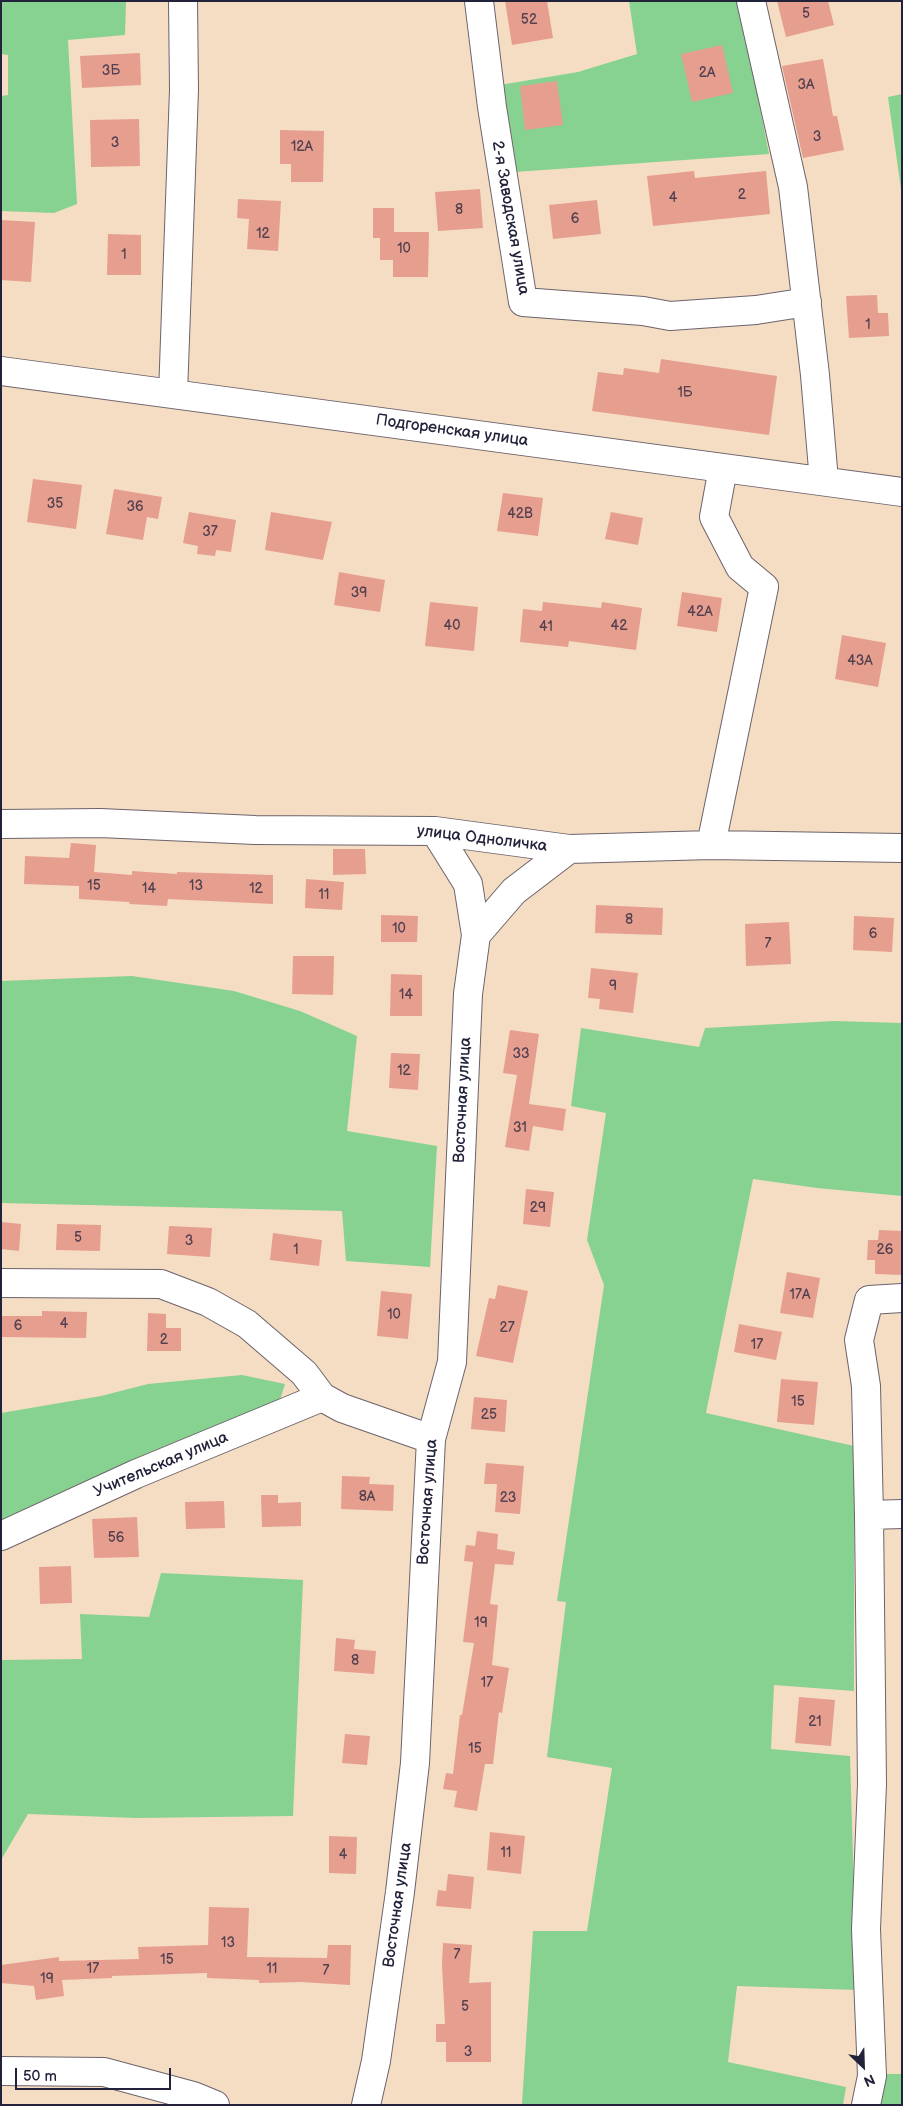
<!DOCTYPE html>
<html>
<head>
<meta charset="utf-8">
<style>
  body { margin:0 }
  #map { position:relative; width:903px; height:2106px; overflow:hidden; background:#f5ddc3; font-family:"Balsamiq Sans",sans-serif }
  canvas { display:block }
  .frame { position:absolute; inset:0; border:2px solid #22223b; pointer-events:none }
  .north { position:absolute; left:838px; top:2041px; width:50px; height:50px; -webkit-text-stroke:4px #fff; paint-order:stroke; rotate:156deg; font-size:14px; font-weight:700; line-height:20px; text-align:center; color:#22223b }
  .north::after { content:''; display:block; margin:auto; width:18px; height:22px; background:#22223b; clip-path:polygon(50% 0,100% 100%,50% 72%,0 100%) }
  .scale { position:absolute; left:15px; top:2068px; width:156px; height:22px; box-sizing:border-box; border:2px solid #22223b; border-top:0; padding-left:6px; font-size:15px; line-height:18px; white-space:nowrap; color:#22223b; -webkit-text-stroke:4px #fff; paint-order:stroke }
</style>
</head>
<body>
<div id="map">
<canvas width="903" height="2106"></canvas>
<div class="frame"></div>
<div class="north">N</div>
<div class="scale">50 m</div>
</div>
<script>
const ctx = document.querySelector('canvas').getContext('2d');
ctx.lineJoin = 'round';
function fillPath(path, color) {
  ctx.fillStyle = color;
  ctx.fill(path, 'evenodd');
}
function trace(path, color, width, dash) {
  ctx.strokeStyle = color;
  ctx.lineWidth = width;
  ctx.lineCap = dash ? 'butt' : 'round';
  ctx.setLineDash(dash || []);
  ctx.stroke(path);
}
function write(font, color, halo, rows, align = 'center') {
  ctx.font = font + ' "Balsamiq Sans",sans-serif';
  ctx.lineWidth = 4;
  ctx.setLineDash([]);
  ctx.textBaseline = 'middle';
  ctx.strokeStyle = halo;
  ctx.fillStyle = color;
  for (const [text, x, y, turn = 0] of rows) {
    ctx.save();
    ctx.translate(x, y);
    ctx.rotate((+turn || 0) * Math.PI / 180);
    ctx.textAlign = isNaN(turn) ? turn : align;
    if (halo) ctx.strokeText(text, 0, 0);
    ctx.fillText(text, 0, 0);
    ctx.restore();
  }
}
fillPath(new Path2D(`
  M 1,1 L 126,1 L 125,35 L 68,40 L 77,204 L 54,213 L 1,211 L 1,96 L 8,95 L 8,55 L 1,54 Z
  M 629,1 L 739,1 L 769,154 L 515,172 L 500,85 L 578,72 L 637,54 Z
  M 902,94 L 902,196 L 888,97 Z
  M 132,976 L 234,991 L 300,1011 L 357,1036 L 347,1131 L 437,1146 L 430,1267 L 346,1261 L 342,1211 L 1,1203 L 1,981 Z
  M 834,1021 L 902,1023 L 902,1196 L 817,1188 L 753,1179 L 706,1413 L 854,1446 L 854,1691 L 774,1685 L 771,1749 L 850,1756 L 857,1990 L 737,1986 L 728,2062 L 846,2087 L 843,2105 L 522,2104 L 533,1931 L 587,1931 L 612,1768 L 547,1757 L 566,1602 L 557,1601 L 604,1285 L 587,1240 L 606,1113 L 571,1106 L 581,1028 L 699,1047 L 705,1028 Z
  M 242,1375 L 285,1384 L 279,1403 L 1,1520 L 1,1413 L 101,1396 L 148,1384 Z
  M 161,1573 L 303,1580 L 293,1816 L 136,1818 L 28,1814 L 1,1860 L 1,1660 L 82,1659 L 80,1614 L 149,1617 Z
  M 880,2074 L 902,2074 L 902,2105 L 875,2105 Z`), '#87d290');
fillPath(new Path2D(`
  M 505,1 L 547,1 L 553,38 L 512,45 Z
  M 777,1 L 828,1 L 834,25 L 786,37 Z
  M 722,45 L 733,93 L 692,102 L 681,54 Z
  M 140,53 L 141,85 L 82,88 L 80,56 Z
  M 823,59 L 833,116 L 837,116 L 844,150 L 803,158 L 782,66 Z
  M 557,81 L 563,125 L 525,130 L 520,86 Z
  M 139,119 L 140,166 L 91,167 L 90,120 Z
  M 280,130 L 324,131 L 323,182 L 291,182 L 291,164 L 280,164 Z
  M 694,171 L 695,178 L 766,171 L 770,214 L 653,226 L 647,176 Z
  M 480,189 L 483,228 L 438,231 L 435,192 Z
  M 238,199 L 281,201 L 278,251 L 247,249 L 249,219 L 237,218 Z
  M 597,200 L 601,234 L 553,239 L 549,205 Z
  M 373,208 L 394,208 L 394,232 L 429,232 L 428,277 L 393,277 L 393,260 L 380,260 L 380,238 L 373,238 Z
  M 1,220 L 35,222 L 31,282 L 1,280 Z
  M 108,234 L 141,235 L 141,275 L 107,275 Z
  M 877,295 L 878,313 L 888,313 L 889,336 L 849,338 L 846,296 Z
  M 661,359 L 777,376 L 769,435 L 592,411 L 598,372 L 623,375 L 624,368 L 659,373 Z
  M 33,479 L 82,485 L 76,529 L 27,522 Z
  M 114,489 L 162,497 L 158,519 L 147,517 L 143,540 L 106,534 Z
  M 503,493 L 543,498 L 538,536 L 497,531 Z
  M 189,512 L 236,520 L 231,552 L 216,550 L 215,556 L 197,554 L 198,546 L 183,543 Z
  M 271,512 L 332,522 L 323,560 L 265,550 Z
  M 611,512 L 643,518 L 638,545 L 605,539 Z
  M 339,572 L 385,580 L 380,612 L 334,605 Z
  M 682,592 L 722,598 L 717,632 L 677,626 Z
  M 430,602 L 478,607 L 474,651 L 425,646 Z
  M 543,602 L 601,608 L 602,602 L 642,608 L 636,650 L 569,641 L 568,647 L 520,642 L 523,609 L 542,611 Z
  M 842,635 L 886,643 L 878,687 L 835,679 Z
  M 71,843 L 96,845 L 94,872 L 132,875 L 132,871 L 177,874 L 177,872 L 273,875 L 273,904 L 168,899 L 167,906 L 129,904 L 130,902 L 79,899 L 79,886 L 24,884 L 25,856 L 69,858 Z
  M 333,849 L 365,849 L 366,874 L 333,875 Z
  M 306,879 L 344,882 L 342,910 L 305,908 Z
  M 596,905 L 663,908 L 662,935 L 595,933 Z
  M 381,915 L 418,916 L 417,942 L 381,942 Z
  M 854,916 L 894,918 L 892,952 L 853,950 Z
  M 789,922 L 791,964 L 746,966 L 745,924 Z
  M 293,956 L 334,956 L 333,995 L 292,994 Z
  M 591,968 L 638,973 L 633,1013 L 599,1009 L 600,999 L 588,998 Z
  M 391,974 L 422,975 L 422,1016 L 390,1016 Z
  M 510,1030 L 539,1034 L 529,1104 L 566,1109 L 563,1131 L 533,1126 L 529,1151 L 505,1147 L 517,1075 L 503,1073 Z
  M 391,1053 L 420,1054 L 418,1090 L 389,1088 Z
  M 526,1189 L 554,1192 L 550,1227 L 523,1224 Z
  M 1,1222 L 21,1224 L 19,1251 L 1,1249 Z
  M 57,1224 L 101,1225 L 100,1251 L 56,1250 Z
  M 169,1226 L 212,1228 L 210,1257 L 167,1254 Z
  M 879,1230 L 902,1231 L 902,1275 L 875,1274 L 875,1260 L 867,1260 L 868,1240 L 878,1240 Z
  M 273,1233 L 322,1240 L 319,1266 L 270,1260 Z
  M 787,1272 L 820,1278 L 813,1318 L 780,1313 Z
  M 498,1285 L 528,1291 L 513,1363 L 476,1356 L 489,1298 L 495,1299 Z
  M 381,1291 L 412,1294 L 408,1339 L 377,1336 Z
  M 42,1311 L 87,1312 L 86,1338 L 1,1337 L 1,1316 L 42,1316 Z
  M 148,1313 L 166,1314 L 166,1328 L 181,1328 L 181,1351 L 147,1351 Z
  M 739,1324 L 782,1332 L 776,1360 L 734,1352 Z
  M 781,1379 L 818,1382 L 814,1425 L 777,1422 Z
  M 474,1397 L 507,1400 L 505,1432 L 471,1429 Z
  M 486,1463 L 524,1466 L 520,1514 L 495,1512 L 497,1484 L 484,1484 Z
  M 342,1476 L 370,1477 L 369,1484 L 394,1485 L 393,1511 L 341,1509 Z
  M 261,1495 L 278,1495 L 278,1503 L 301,1502 L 301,1526 L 262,1527 Z
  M 224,1501 L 225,1528 L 186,1529 L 185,1502 Z
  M 137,1517 L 139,1557 L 94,1558 L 92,1519 Z
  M 477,1531 L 498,1534 L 497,1549 L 515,1552 L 513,1565 L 495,1564 L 490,1604 L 498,1605 L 492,1665 L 509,1668 L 502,1713 L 499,1712 L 493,1764 L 485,1764 L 477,1811 L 454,1807 L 457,1791 L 443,1789 L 446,1773 L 453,1774 L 460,1715 L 462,1715 L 474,1643 L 463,1642 L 473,1562 L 464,1561 L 466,1545 L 475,1546 Z
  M 71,1566 L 72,1603 L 40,1604 L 39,1567 Z
  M 336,1638 L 355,1640 L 354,1649 L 376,1651 L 374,1674 L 334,1671 Z
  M 799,1697 L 835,1700 L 831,1746 L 795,1743 Z
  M 345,1734 L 370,1736 L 367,1765 L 342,1763 Z
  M 490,1832 L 525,1836 L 521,1874 L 487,1870 Z
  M 329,1836 L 357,1837 L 356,1874 L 329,1873 Z
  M 448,1874 L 474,1877 L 471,1909 L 436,1906 L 438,1890 L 446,1891 Z
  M 209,1907 L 249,1908 L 247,1957 L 327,1958 L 328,1945 L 351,1945 L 350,1985 L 301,1982 L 259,1983 L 259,1980 L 207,1978 L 207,1973 L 112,1976 L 112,1978 L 62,1980 L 64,1996 L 36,2000 L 34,1986 L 1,1983 L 1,1965 L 59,1957 L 59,1961 L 139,1959 L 138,1947 L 208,1945 Z
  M 443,1943 L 472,1945 L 469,1983 L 491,1982 L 491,2062 L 446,2062 L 446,2042 L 436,2042 L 436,2024 L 445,2024 L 442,1965 Z`), '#e69e8f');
const minor = new Path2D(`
  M 479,1 L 492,107 L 523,302 L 643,311 L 670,316 L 756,310 L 807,302
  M 751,1 L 793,187 L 815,375 L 824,481
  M 1,371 L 902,492
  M 173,394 L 184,90 L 183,1
  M 1,824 L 100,823 L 255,830 L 435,831 L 569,849 L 711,845 L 902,848
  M 435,831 L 468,884 L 476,935
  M 711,845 L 764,587 L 740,567 L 714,517 L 723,468
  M 1,1283 L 161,1284 L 208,1302 L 247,1324 L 304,1373 L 322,1397 L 342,1408 L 431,1439
  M 869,1515 L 866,1386 L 859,1340 L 869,1300 L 902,1298
  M 1,1536 L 136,1474 L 322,1397
  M 1,2071 L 104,2072 L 193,2096 L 215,2105
  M 366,2105 L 376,2061 L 400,1892 L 415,1763 L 431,1439 L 452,1362 L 468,994 L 476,935 L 514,891 L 569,849
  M 866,2105 L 872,2076 L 866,1929 L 872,1784 L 869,1515 L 902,1514`);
trace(minor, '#6c636b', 30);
trace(minor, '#fff', 28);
write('14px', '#534150', null, [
  ["5",806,14],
  ["52",529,20],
  ["3Б",111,71],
  ["2А",707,73],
  ["3А",806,85],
  ["3",817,137],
  ["3",115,143],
  ["12А",302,147],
  ["2",742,195],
  ["4",673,198],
  ["8",459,210],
  ["6",575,219],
  ["12",263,234],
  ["10",404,249],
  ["1",124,255],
  ["1",868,325],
  ["1Б",685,393],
  ["35",55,504],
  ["36",135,507],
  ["42В",520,514],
  ["37",210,532],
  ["39",359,593],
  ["42А",700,612],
  ["40",452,626],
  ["42",619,626],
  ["41",546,627],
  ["43А",860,661],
  ["15",94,886],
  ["13",196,886],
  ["14",149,889],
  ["12",256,889],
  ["11",324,895],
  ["8",629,920],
  ["10",399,929],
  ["6",873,934],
  ["7",768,944],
  ["9",613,986],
  ["14",406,995],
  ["33",521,1054],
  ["12",404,1071],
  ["31",520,1128],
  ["29",538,1208],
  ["5",78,1238],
  ["3",189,1241],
  ["1",296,1250],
  ["26",885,1250],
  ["17А",800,1295],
  ["10",394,1315],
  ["4",64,1324],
  ["6",18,1326],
  ["27",507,1328],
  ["2",164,1340],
  ["17",757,1345],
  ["15",798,1402],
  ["25",489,1415],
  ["8А",367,1497],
  ["23",508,1498],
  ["56",116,1538],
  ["19",481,1623],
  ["8",355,1661],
  ["17",487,1683],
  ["21",815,1722],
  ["15",475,1749],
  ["11",506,1853],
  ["4",343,1855],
  ["13",228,1943],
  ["7",457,1955],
  ["15",167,1960],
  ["17",93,1969],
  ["11",272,1969],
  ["7",326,1971],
  ["19",47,1979],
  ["5",465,2007],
  ["3",468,2052]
]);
write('16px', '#22223b', '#fff', [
  ["2-я Заводская улица",510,218,80],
  ["Подгоренская улица",452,431,8],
  ["улица Одноличка",482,839,7],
  ["Восточная улица",463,1100,-87],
  ["Учительская улица",161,1465,-23],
  ["Восточная улица",428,1502,-86],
  ["Восточная улица",398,1905,-82]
]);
</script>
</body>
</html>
